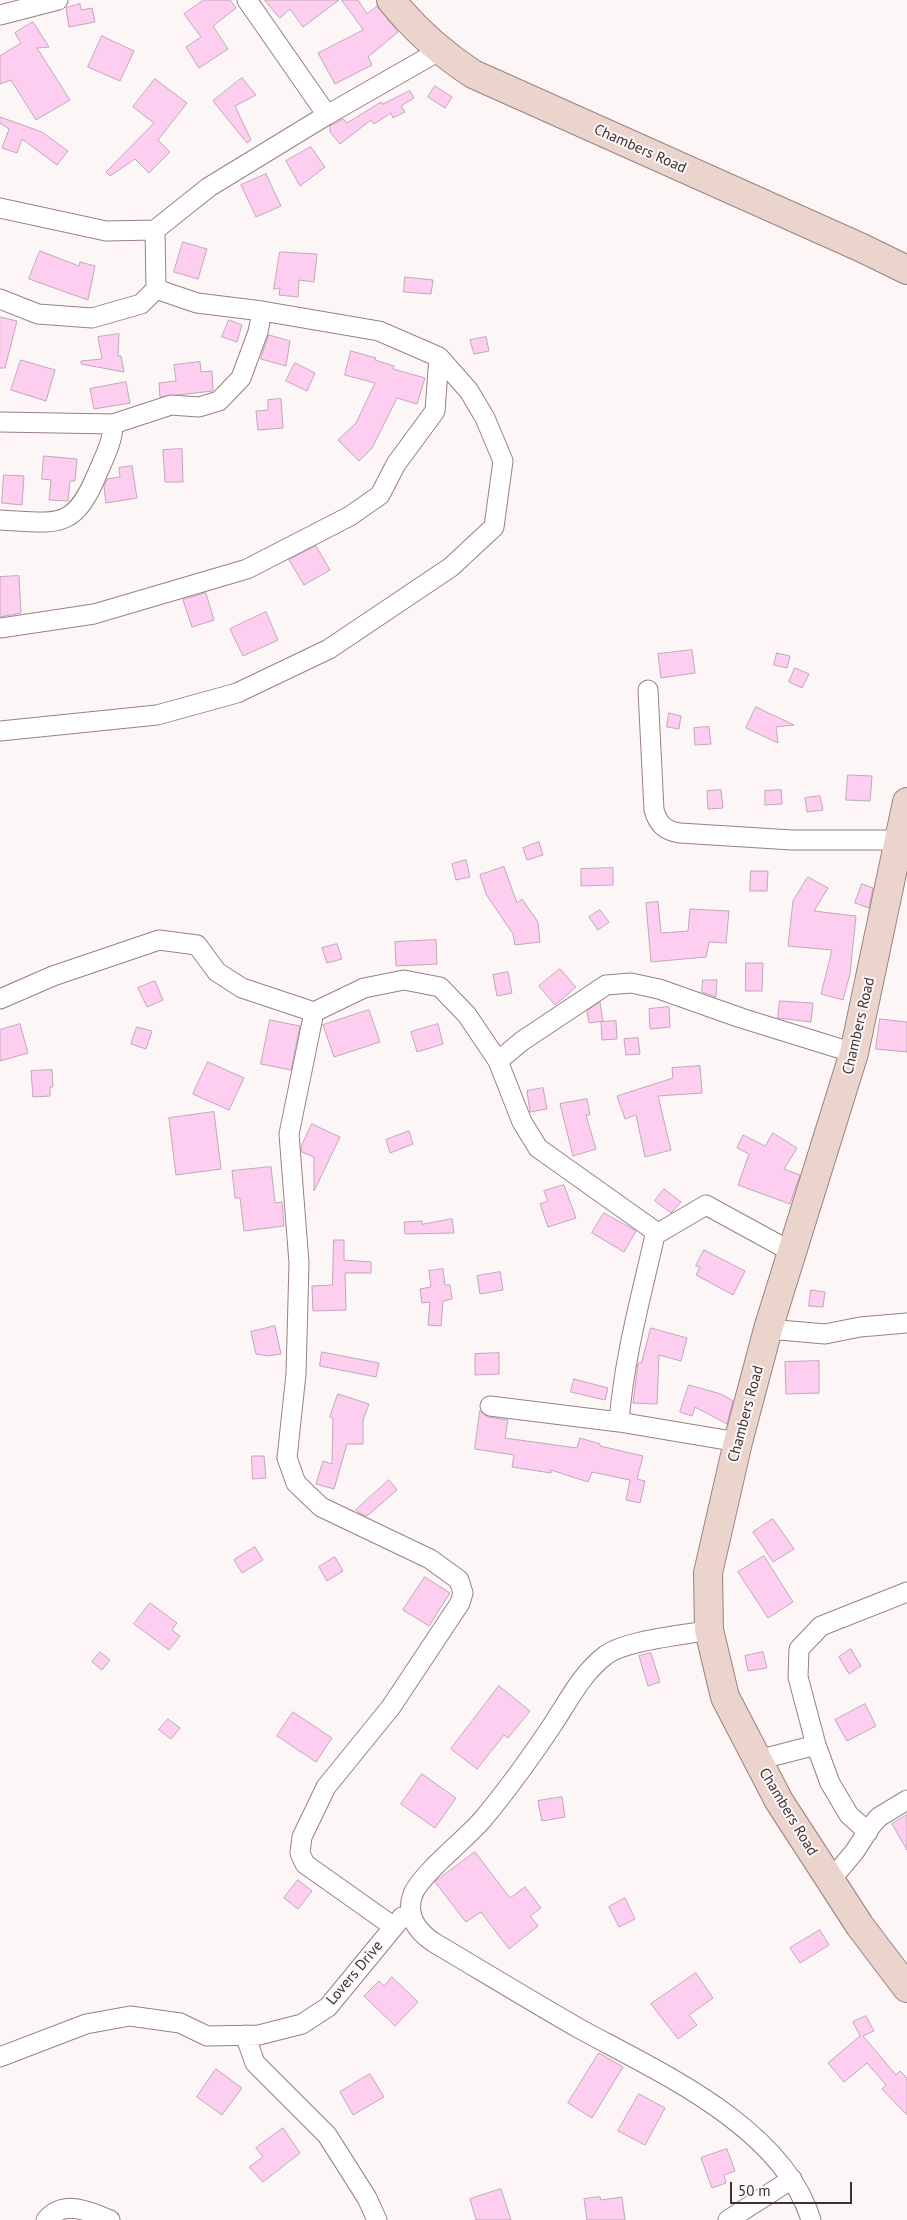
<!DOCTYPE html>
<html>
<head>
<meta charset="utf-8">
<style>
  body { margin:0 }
  #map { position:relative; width:907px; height:2220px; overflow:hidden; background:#fdf6f7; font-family:"PT Sans",sans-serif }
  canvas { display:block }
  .scale { position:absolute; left:730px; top:2182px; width:122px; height:22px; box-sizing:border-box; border:2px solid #3d3133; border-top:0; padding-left:6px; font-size:15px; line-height:18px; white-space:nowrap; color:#3d3133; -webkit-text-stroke:4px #fdf6f7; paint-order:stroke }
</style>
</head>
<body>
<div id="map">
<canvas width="907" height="2220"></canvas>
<div class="scale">50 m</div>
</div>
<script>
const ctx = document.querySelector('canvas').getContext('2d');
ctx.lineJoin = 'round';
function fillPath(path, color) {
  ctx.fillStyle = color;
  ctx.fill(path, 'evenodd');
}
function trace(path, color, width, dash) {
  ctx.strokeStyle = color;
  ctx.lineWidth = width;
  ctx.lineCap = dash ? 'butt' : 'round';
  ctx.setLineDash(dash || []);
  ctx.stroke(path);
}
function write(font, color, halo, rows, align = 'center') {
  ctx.font = font + ' "PT Sans",sans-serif';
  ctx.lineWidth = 4;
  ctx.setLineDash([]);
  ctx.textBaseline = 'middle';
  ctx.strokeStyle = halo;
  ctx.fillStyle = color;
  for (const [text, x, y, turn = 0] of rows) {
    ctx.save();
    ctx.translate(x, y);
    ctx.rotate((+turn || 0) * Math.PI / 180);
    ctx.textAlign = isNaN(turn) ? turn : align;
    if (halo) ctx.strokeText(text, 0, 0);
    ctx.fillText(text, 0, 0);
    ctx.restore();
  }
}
const building = new Path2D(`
  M 204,0 L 230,0 L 236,8 L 213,26 L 228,49 L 199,68 L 186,47 L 201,37 L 184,14 Z
  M 265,0 L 339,0 L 303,27 L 290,9 L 280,18 Z
  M 342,0 L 358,0 L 367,14 L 377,6 L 398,32 L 368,57 L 372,65 L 335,84 L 318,53 L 363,30 Z
  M 80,4 L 81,10 L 92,8 L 95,22 L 69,27 L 66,8 Z
  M 33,22 L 49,47 L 37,48 L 70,100 L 36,120 L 11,80 L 0,84 L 0,56 L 21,43 L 15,33 Z
  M 102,36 L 134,51 L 120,81 L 88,67 Z
  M 242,78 L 256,95 L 235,106 L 251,140 L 247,143 L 213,101 Z
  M 155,79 L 187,103 L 158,140 L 170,152 L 149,173 L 135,159 L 110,176 L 106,172 L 154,123 L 133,107 Z
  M 435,86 L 452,97 L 445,108 L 428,97 Z
  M 410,91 L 414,98 L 401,106 L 405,112 L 393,118 L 391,113 L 374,124 L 371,120 L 340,144 L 330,132 L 330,126 L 343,119 L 347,123 L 381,102 L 382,104 Z
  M 0,117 L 42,132 L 68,151 L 57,165 L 22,139 L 17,153 L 2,148 L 9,129 L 0,123 Z
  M 311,147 L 325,167 L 300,186 L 286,161 Z
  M 266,174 L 281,206 L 256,217 L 241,185 Z
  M 183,242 L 207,249 L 198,279 L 174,272 Z
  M 40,251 L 79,266 L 80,262 L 95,266 L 88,300 L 29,279 Z
  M 280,252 L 317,254 L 314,282 L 299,280 L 298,297 L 279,295 L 280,288 L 274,289 Z
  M 405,277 L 433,280 L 431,294 L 404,292 Z
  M 0,317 L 17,321 L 5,368 L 0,368 Z
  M 229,320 L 242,325 L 237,342 L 222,337 Z
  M 119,334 L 118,356 L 121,356 L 124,372 L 81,364 L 81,361 L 102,359 L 98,337 Z
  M 269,335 L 290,341 L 286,366 L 261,359 Z
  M 486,337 L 489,351 L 474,354 L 470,340 Z
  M 351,351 L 376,358 L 375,360 L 394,366 L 393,369 L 425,378 L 417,404 L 397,398 L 372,448 L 359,461 L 338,440 L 356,423 L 375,383 L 345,375 Z
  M 21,360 L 55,370 L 46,401 L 11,390 Z
  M 200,362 L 201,372 L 212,371 L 213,391 L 160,397 L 159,383 L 176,381 L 174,365 Z
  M 295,363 L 315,373 L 307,391 L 286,381 Z
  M 126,382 L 130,403 L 94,409 L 90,389 Z
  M 281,399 L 283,428 L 258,430 L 256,411 L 268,410 L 268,400 Z
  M 182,449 L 183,482 L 165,482 L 163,450 Z
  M 44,456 L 77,459 L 75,481 L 70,481 L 68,501 L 49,500 L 51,480 L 42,479 Z
  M 132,466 L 137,498 L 106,503 L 104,487 L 107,479 L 120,477 L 119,468 Z
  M 4,475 L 24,476 L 22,505 L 2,503 Z
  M 316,546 L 330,570 L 304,585 L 289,560 Z
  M 19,576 L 21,613 L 0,617 L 0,577 Z
  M 206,593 L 214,620 L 192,627 L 183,600 Z
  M 266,612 L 278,640 L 243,656 L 230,629 Z
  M 692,650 L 695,673 L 661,678 L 658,654 Z
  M 777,653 L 790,656 L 787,668 L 774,665 Z
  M 795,668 L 809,674 L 802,688 L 789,682 Z
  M 756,707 L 794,725 L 776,727 L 778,743 L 746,728 Z
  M 669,713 L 681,716 L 679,729 L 667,727 Z
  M 709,727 L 711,744 L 695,745 L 694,728 Z
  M 848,775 L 872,776 L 870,801 L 846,800 Z
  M 721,790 L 723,808 L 708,809 L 707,791 Z
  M 781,790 L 782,804 L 765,805 L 765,791 Z
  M 820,796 L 823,810 L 807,812 L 805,798 Z
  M 539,842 L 543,855 L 527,860 L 523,848 Z
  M 466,860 L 470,877 L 456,880 L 452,864 Z
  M 504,867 L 517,903 L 522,899 L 538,922 L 540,942 L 515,945 L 513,934 L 486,894 L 480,875 Z
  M 613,868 L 613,885 L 581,886 L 581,869 Z
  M 751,871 L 768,871 L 767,891 L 750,891 Z
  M 808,877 L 828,888 L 814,911 L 856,916 L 850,974 L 843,1000 L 821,994 L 832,950 L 788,946 L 793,901 Z
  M 862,884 L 873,888 L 869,908 L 855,903 Z
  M 658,902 L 661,933 L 688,931 L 690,909 L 729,911 L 726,943 L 709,942 L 706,957 L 651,962 L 646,903 Z
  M 600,910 L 609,922 L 598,930 L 589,917 Z
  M 436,940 L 437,964 L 396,966 L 395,942 Z
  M 337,944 L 342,959 L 327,963 L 322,948 Z
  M 746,963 L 763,963 L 762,991 L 746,991 Z
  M 560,969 L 576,987 L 555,1005 L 539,986 Z
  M 508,972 L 512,993 L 497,996 L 493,975 Z
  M 703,980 L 717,980 L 716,997 L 702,992 Z
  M 155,981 L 163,1000 L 147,1007 L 138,988 Z
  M 780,1001 L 813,1003 L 811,1022 L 778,1018 Z
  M 600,1002 L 603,1021 L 589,1023 L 587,1011 Z
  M 669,1007 L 670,1027 L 650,1029 L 649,1009 Z
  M 369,1010 L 380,1042 L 334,1057 L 323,1025 Z
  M 880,1019 L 907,1022 L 907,1052 L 876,1049 Z
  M 270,1020 L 300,1026 L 291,1070 L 261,1064 Z
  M 616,1021 L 617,1039 L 602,1040 L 601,1022 Z
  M 20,1024 L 28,1053 L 0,1061 L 0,1030 Z
  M 438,1024 L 443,1044 L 417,1052 L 411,1032 Z
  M 137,1027 L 152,1031 L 146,1049 L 131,1044 Z
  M 638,1038 L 640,1054 L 626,1055 L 624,1039 Z
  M 208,1062 L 244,1078 L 229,1110 L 193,1094 Z
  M 700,1066 L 702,1093 L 658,1096 L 671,1150 L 645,1157 L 636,1115 L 625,1119 L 617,1096 L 673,1078 L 672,1068 Z
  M 52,1070 L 53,1087 L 50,1087 L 50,1096 L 33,1097 L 31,1071 Z
  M 543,1088 L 547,1109 L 530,1112 L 527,1091 Z
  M 587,1099 L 590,1115 L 586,1115 L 596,1149 L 573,1156 L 560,1104 Z
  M 214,1112 L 221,1169 L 176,1175 L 169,1118 Z
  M 312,1124 L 340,1137 L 314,1191 L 314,1157 L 302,1152 L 301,1147 Z
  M 409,1131 L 413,1144 L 390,1153 L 386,1140 Z
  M 773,1133 L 797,1148 L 784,1169 L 800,1175 L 790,1204 L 738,1185 L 749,1154 L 737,1148 L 743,1135 L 765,1146 Z
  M 271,1167 L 275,1203 L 282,1202 L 284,1226 L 244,1231 L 240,1198 L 235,1198 L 232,1171 Z
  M 564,1185 L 576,1218 L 548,1227 L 540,1204 L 548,1201 L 544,1191 Z
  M 664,1189 L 681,1202 L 671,1213 L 655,1201 Z
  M 604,1213 L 636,1231 L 624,1252 L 592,1233 Z
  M 452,1219 L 454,1233 L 405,1234 L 404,1222 L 422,1221 L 422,1224 Z
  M 334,1240 L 344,1240 L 344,1260 L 371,1262 L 371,1273 L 345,1273 L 346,1310 L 313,1311 L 312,1286 L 332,1285 Z
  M 704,1250 L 745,1271 L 733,1295 L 696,1275 L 700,1267 L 696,1266 Z
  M 443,1269 L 445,1285 L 450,1285 L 452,1299 L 443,1301 L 441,1326 L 428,1325 L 430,1302 L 422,1303 L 420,1289 L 431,1287 L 429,1271 Z
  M 500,1272 L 503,1290 L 480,1294 L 477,1276 Z
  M 811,1290 L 825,1292 L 823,1307 L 809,1306 Z
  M 275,1326 L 281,1354 L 268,1356 L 256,1354 L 251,1332 Z
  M 651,1328 L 687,1338 L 681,1361 L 659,1355 L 657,1404 L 633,1403 L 638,1363 L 641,1363 Z
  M 322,1352 L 379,1363 L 376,1377 L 320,1366 Z
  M 499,1353 L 499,1374 L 475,1375 L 475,1354 Z
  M 819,1361 L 819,1393 L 786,1394 L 785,1362 Z
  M 574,1379 L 608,1388 L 605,1400 L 571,1392 Z
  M 689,1385 L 721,1394 L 733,1401 L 727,1424 L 695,1407 L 692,1416 L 680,1412 Z
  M 338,1394 L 369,1404 L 363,1420 L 363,1444 L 347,1444 L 334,1489 L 316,1484 L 323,1461 L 332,1464 L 333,1418 L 330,1417 Z
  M 480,1411 L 488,1417 L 508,1420 L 505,1438 L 577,1448 L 580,1438 L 600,1444 L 600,1446 L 643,1456 L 637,1479 L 645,1481 L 640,1503 L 626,1500 L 630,1480 L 592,1472 L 588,1482 L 551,1470 L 551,1473 L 512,1467 L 514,1455 L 475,1449 Z
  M 252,1456 L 264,1456 L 266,1478 L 253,1479 Z
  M 389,1480 L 397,1490 L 367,1516 L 359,1513 L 356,1510 Z
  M 773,1519 L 794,1549 L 773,1562 L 753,1532 Z
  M 255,1547 L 263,1560 L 242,1573 L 234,1560 Z
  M 764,1556 L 793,1602 L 768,1618 L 738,1572 Z
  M 335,1557 L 343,1571 L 327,1581 L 319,1567 Z
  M 425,1577 L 450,1593 L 429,1626 L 403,1610 Z
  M 150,1603 L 177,1623 L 172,1630 L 180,1636 L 169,1650 L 134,1624 Z
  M 851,1649 L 861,1666 L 849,1674 L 839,1657 Z
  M 100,1652 L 110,1660 L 102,1670 L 92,1662 Z
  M 763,1652 L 767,1668 L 748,1671 L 745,1656 Z
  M 651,1653 L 660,1682 L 648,1686 L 639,1656 Z
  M 499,1686 L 530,1711 L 508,1738 L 504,1735 L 477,1769 L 451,1749 Z
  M 865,1704 L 876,1726 L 847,1741 L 835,1720 Z
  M 293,1712 L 332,1738 L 316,1762 L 277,1736 Z
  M 168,1719 L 180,1728 L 171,1739 L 159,1730 Z
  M 422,1774 L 456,1798 L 435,1828 L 401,1804 Z
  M 562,1797 L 565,1817 L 542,1821 L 538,1801 Z
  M 907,1815 L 907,1850 L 892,1824 Z
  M 475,1852 L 510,1898 L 525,1887 L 541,1908 L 530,1916 L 538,1926 L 509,1949 L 481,1912 L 466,1922 L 435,1882 Z
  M 298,1880 L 312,1891 L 298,1909 L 284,1898 Z
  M 625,1898 L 635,1919 L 619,1927 L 609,1907 Z
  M 820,1930 L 829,1945 L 800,1963 L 790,1948 Z
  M 696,1973 L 713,1998 L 689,2015 L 697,2025 L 678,2039 L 651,2004 Z
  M 392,1977 L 418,2002 L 395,2026 L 364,1996 L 379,1981 L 384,1986 Z
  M 866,2016 L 874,2031 L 863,2036 L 896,2075 L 900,2071 L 907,2078 L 907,2115 L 882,2089 L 886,2085 L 867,2063 L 844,2082 L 828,2063 L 860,2036 L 853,2022 Z
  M 599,2053 L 623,2067 L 592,2118 L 568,2103 Z
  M 216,2069 L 242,2088 L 222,2115 L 197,2097 Z
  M 370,2074 L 384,2097 L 353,2115 L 340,2092 Z
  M 639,2094 L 665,2108 L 645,2145 L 618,2131 Z
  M 283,2128 L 300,2153 L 263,2182 L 249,2167 L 263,2157 L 256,2148 Z
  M 727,2149 L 735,2171 L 724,2175 L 726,2183 L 712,2188 L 701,2158 Z
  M 501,2189 L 511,2220 L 476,2220 L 470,2199 Z
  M 600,2197 L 601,2200 L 622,2197 L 625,2220 L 587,2220 L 584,2199 Z`);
fillPath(building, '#fecef0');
trace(building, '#bfa8b8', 1);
const street = new Path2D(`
  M 247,0 L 327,115
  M 0,15 L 58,0
  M 0,208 L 106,231 L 155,230 L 209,187 L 327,115 L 439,51
  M 0,299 L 38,314 L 92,318 L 141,304 L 156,289 L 155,230
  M 0,422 L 113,424 L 171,405 L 199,407 L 219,401 L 241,378 L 258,332 L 262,311
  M 0,520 C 58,523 74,531 98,472 C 105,456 113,441 113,424
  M 0,628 L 94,614 L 247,569 L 350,516 L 380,495 L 396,464 L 435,411 L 439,357
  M 648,690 L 654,810 C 658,824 665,831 680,833 L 792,840 L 907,840
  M 0,731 L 157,715 L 237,693 L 329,649 L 451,567 L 494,527 L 503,461 L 485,418 L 469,391 L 439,357 L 379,331 L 262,311 L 197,303 L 156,289
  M 0,999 L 53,976 L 159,940 L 197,945 L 217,972 L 242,988 L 314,1012
  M 655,1235 L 706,1205 L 792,1252
  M 768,1329 L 825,1334 L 860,1327 L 907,1323
  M 490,1406 L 619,1422 L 738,1442
  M 619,1422 C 624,1358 641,1297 655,1235 L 652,1229 L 538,1148 L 522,1122 L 498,1061 L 522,1041 L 606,985 L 631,983 L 659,989 L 741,1018 L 854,1053
  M 709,1630 C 681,1636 627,1640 606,1655 C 582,1673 569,1700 553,1724 C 531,1757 508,1789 483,1819 C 466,1839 422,1873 413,1894 C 405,1915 417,1931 433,1942 C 482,1971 531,2001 580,2029 C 659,2072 783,2127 811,2220
  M 758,1760 L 816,1745
  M 868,1832 L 849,1815 L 830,1783 L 816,1745 L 798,1677 L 799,1649 L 821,1626 L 907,1592
  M 830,1881 L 855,1851 L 871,1826 L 879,1817 L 907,1800
  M 394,1927 L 305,1864 L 300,1853 L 302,1837 L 326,1787 L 391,1707 L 460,1603 L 463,1593 L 459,1580 L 430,1559 L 321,1507 L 296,1483 L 287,1458 L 296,1374 L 299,1263 L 289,1134 L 314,1012 L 364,988 L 404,980 L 440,987 L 467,1015 L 498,1061
  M 245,2035 L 255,2063 L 327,2135 L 367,2198 L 377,2220
  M 0,2057 L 86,2024 L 130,2016 L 180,2023 L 207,2036 L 259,2035 L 302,2024 L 328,2007 L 402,1917
  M 46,2220 C 64,2199 89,2211 110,2220
  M 728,2220 L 792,2179`);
const secondary = new Path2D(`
  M 391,0 C 415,30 441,53 473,74 L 862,248 L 907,270
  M 907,802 L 854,1053 L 768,1329 L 738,1442 L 708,1573 L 709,1630 L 725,1697 L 779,1801 L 860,1926 L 907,1988`);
trace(street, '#9b7f83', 21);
trace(secondary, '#9b7f83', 30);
trace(street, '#fff', 19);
trace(secondary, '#ebd4cc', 28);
write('15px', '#3d3133', '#fdf6f7', [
  ["Chambers Road",640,149,24],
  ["Chambers Road",859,1026,-77],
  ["Chambers Road",746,1414,-75],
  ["Chambers Road",788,1812,59],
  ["Lovers Drive",355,1973,-50]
]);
</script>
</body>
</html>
